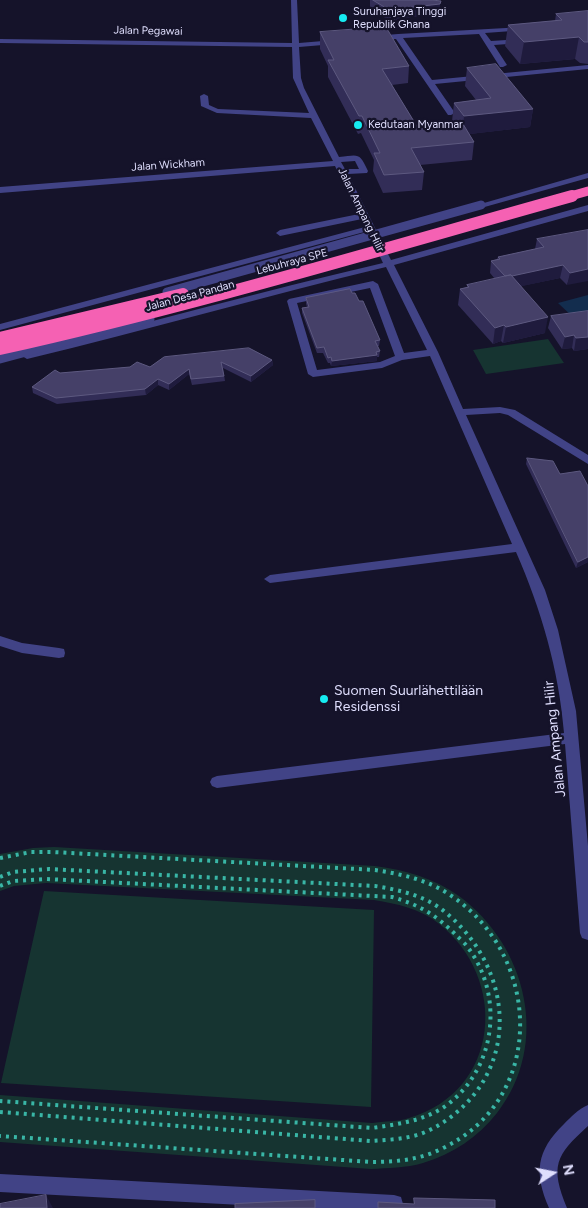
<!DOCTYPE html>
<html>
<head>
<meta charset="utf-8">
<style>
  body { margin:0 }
  #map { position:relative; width:588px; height:1208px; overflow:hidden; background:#15132a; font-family:Figtree,sans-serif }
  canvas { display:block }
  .north { position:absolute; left:528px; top:1148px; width:50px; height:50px; -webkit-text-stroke:4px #15132a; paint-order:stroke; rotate:79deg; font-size:14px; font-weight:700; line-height:20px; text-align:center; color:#dfdefd }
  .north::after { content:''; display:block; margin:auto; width:18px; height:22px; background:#dfdefd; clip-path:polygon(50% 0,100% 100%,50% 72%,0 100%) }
</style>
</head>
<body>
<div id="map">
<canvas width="588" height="1208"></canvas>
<div class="north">N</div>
</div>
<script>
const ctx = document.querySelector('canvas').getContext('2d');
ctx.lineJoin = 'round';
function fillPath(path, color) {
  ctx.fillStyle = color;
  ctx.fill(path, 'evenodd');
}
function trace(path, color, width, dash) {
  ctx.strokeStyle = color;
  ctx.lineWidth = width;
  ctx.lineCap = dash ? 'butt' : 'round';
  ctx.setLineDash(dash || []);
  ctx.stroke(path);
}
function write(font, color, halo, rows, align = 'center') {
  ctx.font = font + ' Figtree,sans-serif';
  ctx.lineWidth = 4.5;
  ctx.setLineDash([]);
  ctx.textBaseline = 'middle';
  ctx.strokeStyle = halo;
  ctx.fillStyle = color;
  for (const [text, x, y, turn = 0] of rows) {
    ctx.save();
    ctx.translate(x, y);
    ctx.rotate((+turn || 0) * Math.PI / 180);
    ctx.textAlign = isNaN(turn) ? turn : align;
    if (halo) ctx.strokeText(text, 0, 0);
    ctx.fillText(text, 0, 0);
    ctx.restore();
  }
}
fillPath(new Path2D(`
  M 548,339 L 564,363 L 486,374 L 473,350 Z
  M 54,847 L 375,866 C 405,870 434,878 459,896 C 527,946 551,1044 497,1113 C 478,1137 453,1154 423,1163 C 406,1168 388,1168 371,1169 L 0,1142 L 0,1095 L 372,1123 C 384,1121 398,1122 409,1118 C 501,1091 509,978 438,923 C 419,908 397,904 374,900 L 46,883 L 14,886 L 0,891 L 0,854 L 33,848 Z
  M 44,891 L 374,910 L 371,1107 L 1,1083 Z`), '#163431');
fillPath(new Path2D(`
  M 588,295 L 588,316 L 575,319 L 558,303 Z`), '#132d4e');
trace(new Path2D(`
  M 0,858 L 31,852 L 53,852 L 375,870 C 400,874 425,879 447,893 C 542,952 549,1099 441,1149 C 419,1160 395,1162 371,1162 L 0,1136
  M 0,877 L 13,872 L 49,869 L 375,886 C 400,890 426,896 445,912 C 497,954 518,1027 481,1085 C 467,1106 447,1123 423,1133 C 407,1139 388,1140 371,1141 L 0,1112
  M 0,886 L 13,881 L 47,879 L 392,897 C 420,905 436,915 456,935 C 460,939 466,944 469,949 C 504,997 496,1068 447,1105 C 425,1121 398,1124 372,1128 L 0,1101`), '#39b6a6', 4, [3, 5]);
fillPath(new Path2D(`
  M 291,0 L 297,0 L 299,43 L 335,40 L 338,42 L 335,44 L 299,47 L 301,78 L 304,88 L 339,157 C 359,155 359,152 368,171 L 367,173 L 348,174 L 391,260 L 588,205 L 588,211 L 394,265 L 438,352 L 463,409 L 500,407 L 515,410 L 588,455 L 588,464 L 508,415 L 500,413 L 466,415 L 545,590 L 558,630 L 576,711 L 588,846 L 588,940 L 582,938 L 580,933 L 565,744 L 217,788 L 212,786 L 210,782 L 212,778 L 217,776 L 564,733 C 559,670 541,609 516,552 L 270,583 L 264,579 L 270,575 L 512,544 L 430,356 L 402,360 L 382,368 L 313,377 L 308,374 L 287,301 L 289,299 L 373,281 L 378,284 L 404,353 L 427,350 L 386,267 C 266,296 147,330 27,359 L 22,356 L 23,354 C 144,324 263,291 383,263 L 368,231 L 0,330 L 0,324 L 365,227 L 362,219 L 280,236 L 276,233 L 280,230 L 359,214 L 335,166 L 0,193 L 0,187 L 333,161 L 311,118 L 217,113 L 201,106 L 200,96 L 204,94 L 208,96 L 209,105 L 218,109 L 309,113 L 293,78 L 292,47 L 0,43 L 0,39 L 292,43 ZM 355,161 L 359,169 L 345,169 L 341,162 ZM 370,288 L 395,356 L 380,362 L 317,370 L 297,303 Z
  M 524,27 L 527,29 L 526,30 L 485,33 L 491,41 L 522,39 L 525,41 L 522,43 L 494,45 L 507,65 L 503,67 L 500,67 L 479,34 L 403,38 L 432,80 L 588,65 L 588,69 L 435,84 L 455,113 L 451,115 L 448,115 L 396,39 L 375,40 L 372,38 L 375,36 L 398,34 Z
  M 588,173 L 588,178 L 481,208 L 477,205 Z
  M 0,636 L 22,643 L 59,648 L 64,649 L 65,653 L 64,657 L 59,658 L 22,653 L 0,646 Z
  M 588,1105 L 588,1126 C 555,1156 550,1166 567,1208 L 549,1208 C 534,1173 536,1151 564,1124 C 571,1117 578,1109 588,1105 Z
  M 0,1174 L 394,1195 L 401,1197 L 403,1204 L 402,1208 L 297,1208 L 0,1192 Z`), '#414386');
trace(new Path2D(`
  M 167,292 L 481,205
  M 0,359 L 150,319`), '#414386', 9);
trace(new Path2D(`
  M 567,197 L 588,191`), '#f561b3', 9);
trace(new Path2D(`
  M 0,338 L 183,294
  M 0,349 C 193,306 382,249 572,196`), '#f561b3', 12);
fillPath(new Path2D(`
  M 370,0 L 432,0 L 440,13 L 397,19 L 395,21 L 387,19 L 370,8 Z
  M 588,11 L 588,64 L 580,63 L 575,59 L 520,64 L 505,46 L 508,25 L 555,21 L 556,14 Z
  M 320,32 L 409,66 L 408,83 L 392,85 L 418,128 L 454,125 L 452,121 L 454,103 L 476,100 L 465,86 L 467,68 L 533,109 L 530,127 L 469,134 L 474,142 L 472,160 L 420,165 L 424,172 L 422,190 L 383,193 L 373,171 L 374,160 L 361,133 L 358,134 L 328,77 L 328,66 L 320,49 Z
  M 588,230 L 567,285 L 560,278 L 521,286 L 545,333 L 503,343 L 501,341 L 493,344 L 458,305 L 460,289 L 467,287 L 467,285 L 495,279 L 490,273 L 491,261 L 497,259 L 498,257 L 535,249 L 537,239 Z
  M 352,293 L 359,301 L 380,340 L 379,346 L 377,346 L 380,351 L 379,357 L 377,357 L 377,361 L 331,366 L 330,363 L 328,363 L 323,353 L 317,353 L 302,313 L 302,308 L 307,307 L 306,304 L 306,298 Z
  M 588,311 L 588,349 L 574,351 L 572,348 L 562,349 L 548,328 L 551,316 Z
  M 164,357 L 272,360 L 273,365 L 251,382 L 223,368 L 225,381 L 192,385 L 189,374 L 169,390 L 158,385 L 146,395 L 57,404 L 33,393 L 32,387 L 60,373 L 150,367 Z
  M 527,458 L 588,562 L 576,568 L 526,464 Z`), '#322d57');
fillPath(new Path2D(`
  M 440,4 L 440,13 L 397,19 L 395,21 L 395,11 L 397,9 Z
  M 579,37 L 575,59 L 520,64 L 524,42 Z
  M 533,109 L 530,127 L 462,135 L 464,116 Z
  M 563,265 L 560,278 L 504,290 L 506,277 Z
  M 588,269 L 588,281 L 567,285 L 570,273 Z
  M 548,317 L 545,333 L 503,343 L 506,327 Z
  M 504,325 L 501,341 L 493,344 L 495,328 Z
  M 574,335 L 572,348 L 562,349 L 565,337 Z
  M 588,337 L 588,349 L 574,351 L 576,338 Z
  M 377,355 L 377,361 L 331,366 L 332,361 Z
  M 272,360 L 273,365 L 251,382 L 251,376 Z
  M 189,369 L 189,374 L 169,390 L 169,384 Z
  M 158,379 L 158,385 L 146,395 L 145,389 Z
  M 588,557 L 588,562 L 576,568 L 578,562 Z
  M 46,1195 L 53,1208 L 47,1208 Z`), '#1f1b3d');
const building = new Path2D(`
  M 373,0 L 432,0 L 441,1 L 440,4 L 397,9 L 395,11 L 388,9 Z
  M 588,11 L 588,42 L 584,42 L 579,37 L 524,42 L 508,25 L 562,20 L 556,14 Z
  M 386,27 L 409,66 L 382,69 L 418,128 L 463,124 L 474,142 L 411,148 L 424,172 L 384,175 L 374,153 L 380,153 L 362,116 L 359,116 L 328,60 L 334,60 L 320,32 Z
  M 496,64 L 533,109 L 464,116 L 454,103 L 491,98 L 467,68 Z
  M 588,230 L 588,269 L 570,273 L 563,265 L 512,276 L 511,275 L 505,276 L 491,261 L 500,259 L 498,257 L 544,247 L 537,239 Z
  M 511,275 L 548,317 L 506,327 L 504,325 L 495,328 L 460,289 L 469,287 L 467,285 Z
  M 350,289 L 352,293 L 355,293 L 359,301 L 363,301 L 380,340 L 375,341 L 380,351 L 376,352 L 377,355 L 332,361 L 331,357 L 328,358 L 324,347 L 317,348 L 302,308 L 309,307 L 306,298 Z
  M 588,311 L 588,337 L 576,338 L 574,335 L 565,337 L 551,316 Z
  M 249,348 L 272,360 L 251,376 L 221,362 L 224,376 L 191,379 L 189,369 L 169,384 L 158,379 L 145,389 L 56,398 L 32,387 L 55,370 L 60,373 L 130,367 L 137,362 L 150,367 L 164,357 Z
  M 527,458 L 553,461 L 560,474 L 580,471 L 588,486 L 588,557 L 578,562 Z
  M 46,1195 L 47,1208 L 0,1208 L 0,1204 Z
  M 414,1198 L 495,1200 L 495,1208 L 378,1208 L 378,1202 L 414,1204 Z
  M 315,1200 L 315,1208 L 235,1208 L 235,1204 Z`);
fillPath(building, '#454068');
trace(building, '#5d5980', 1);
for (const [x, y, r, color] of [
  [343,18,5,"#16ebf1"],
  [358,125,5,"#16ebf1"],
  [324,699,5,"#16ebf1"]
]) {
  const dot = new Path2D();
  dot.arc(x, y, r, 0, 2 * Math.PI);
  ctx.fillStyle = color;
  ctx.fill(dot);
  trace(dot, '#15132a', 2);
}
write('11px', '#dfdefd', '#15132a', [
  ["Suruhanjaya Tinggi",353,12],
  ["Republik Ghana",353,25],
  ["Kedutaan Myanmar",368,125]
], 'left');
write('11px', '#dfdefd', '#15132a', [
  ["Jalan Pegawai",148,31,1],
  ["Jalan Wickham",168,165,-4],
  ["Jalan Ampang Hilir",361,210,64],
  ["Lebuhraya SPE",292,262,-15],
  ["Jalan Desa Pandan",190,296,-15]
]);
write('14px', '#dfdefd', '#15132a', [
  ["Suomen Suurlähettilään",334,691],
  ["Residenssi",334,707]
], 'left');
write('14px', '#dfdefd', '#15132a', [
  ["Jalan Ampang Hilir",555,739,-96]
]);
</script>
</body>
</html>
